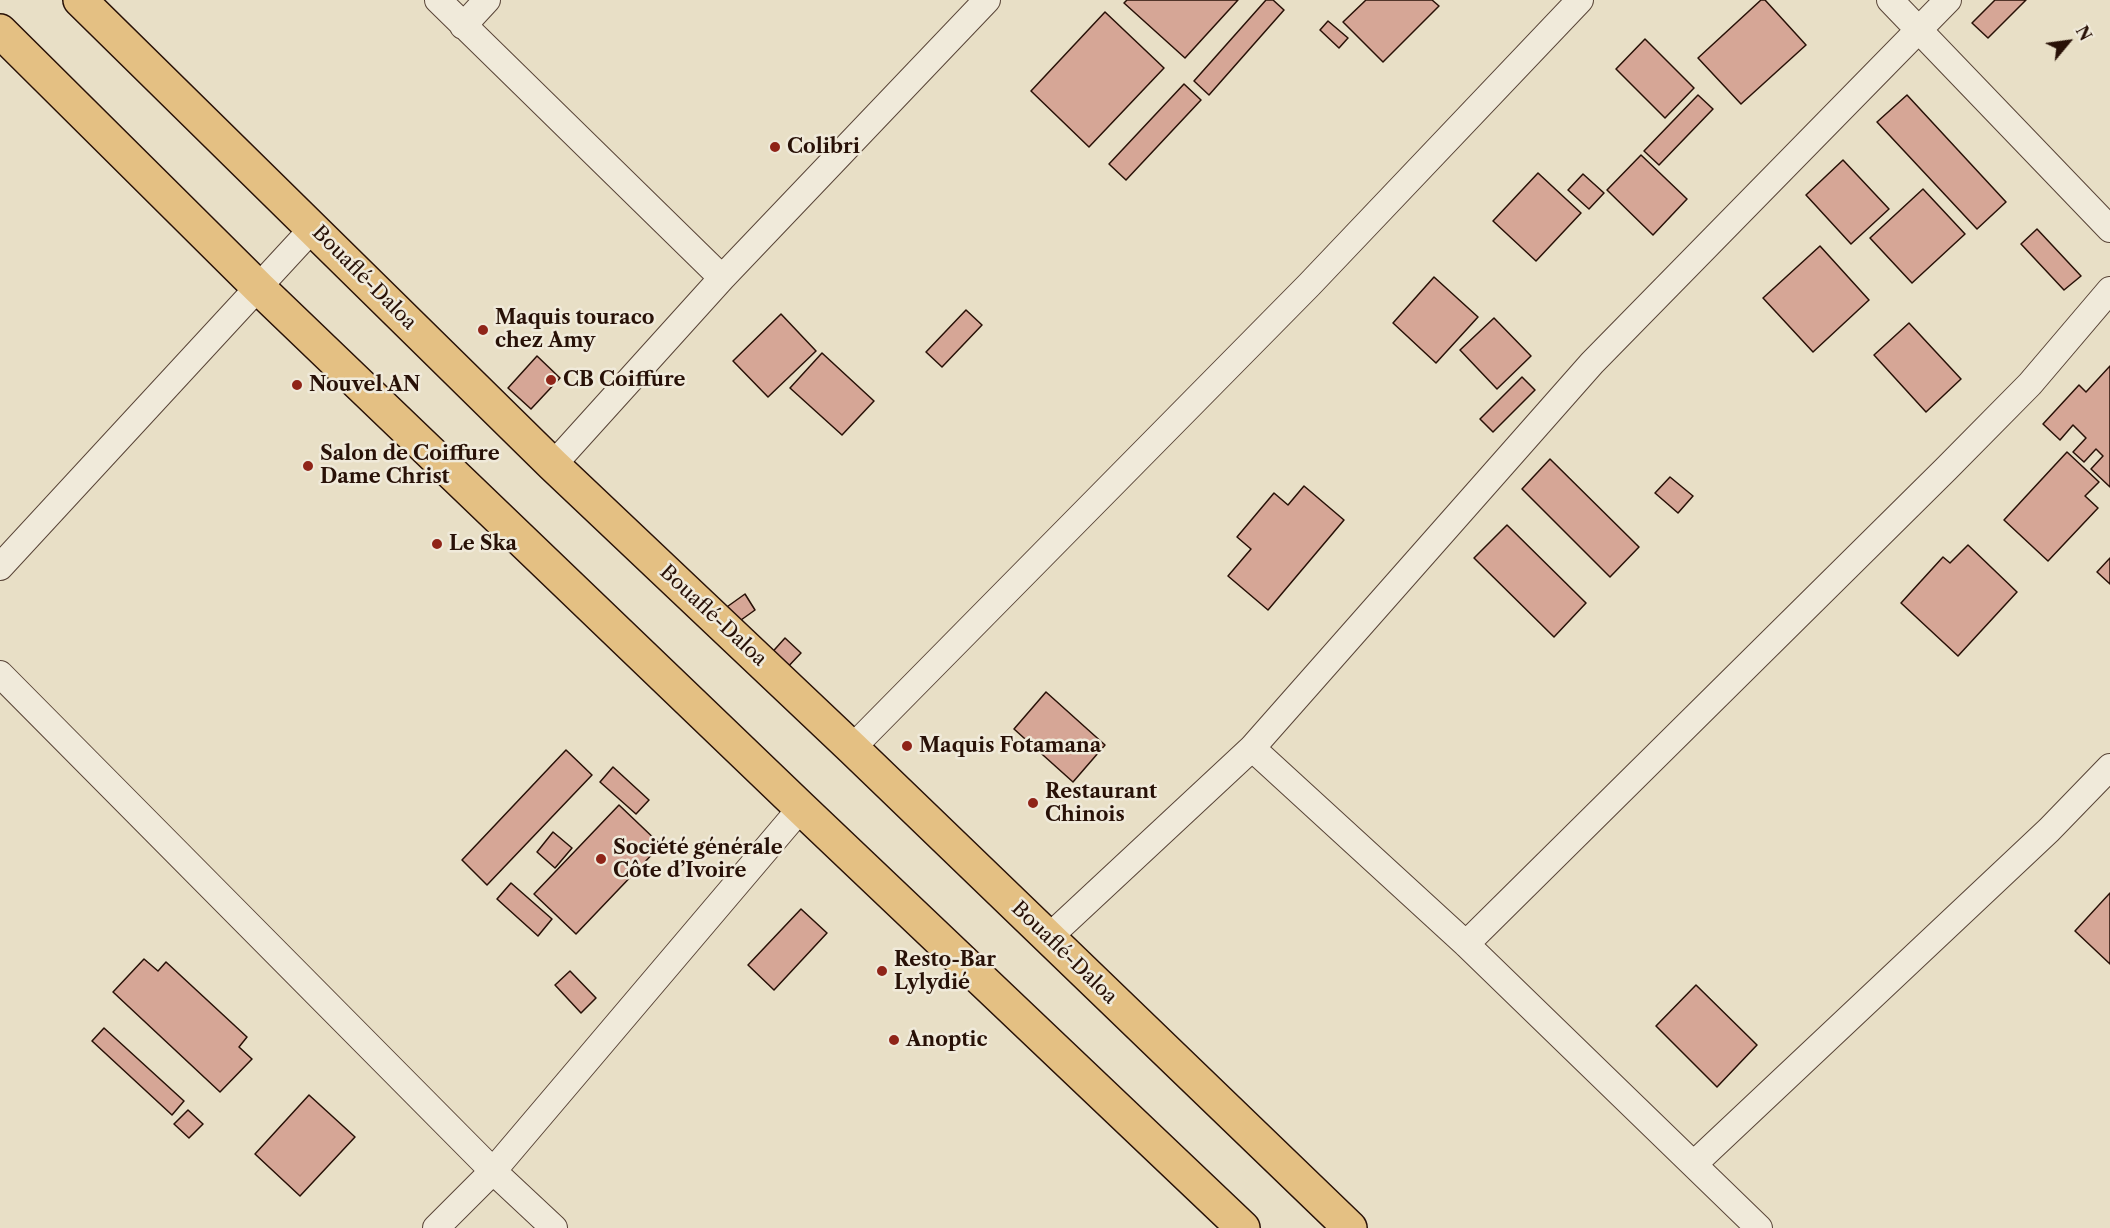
<!DOCTYPE html>
<html>
<head>
<meta charset="utf-8">
<style>
  body { margin:0 }
  #map { position:relative; width:2110px; height:1228px; overflow:hidden; background:#e8dfc6; font-family:"Libre Caslon Text",serif }
  canvas { display:block }
  .north { position:absolute; left:2038px; top:12px; width:60px; height:60px; -webkit-text-stroke:4px #f0eada; paint-order:stroke; rotate:61deg; font-size:16px; font-weight:700; line-height:24px; text-align:center; color:#281107 }
  .north::after { content:''; display:block; margin:auto; width:21px; height:27px; background:#281107; clip-path:polygon(50% 0,100% 100%,50% 72%,0 100%) }
</style>
</head>
<body>
<div id="map">
<canvas width="2110" height="1228"></canvas>
<div class="north">N</div>
</div>
<script>
const ctx = document.querySelector('canvas').getContext('2d');
ctx.lineJoin = 'round';
function fillPath(path, color) {
  ctx.fillStyle = color;
  ctx.fill(path, 'evenodd');
}
function trace(path, color, width, dash) {
  ctx.strokeStyle = color;
  ctx.lineWidth = width;
  ctx.lineCap = dash ? 'butt' : 'round';
  ctx.setLineDash(dash || []);
  ctx.stroke(path);
}
function write(font, color, halo, rows, align = 'center') {
  ctx.font = font + ' "Libre Caslon Text",serif';
  ctx.lineWidth = 5;
  ctx.setLineDash([]);
  ctx.textBaseline = 'middle';
  ctx.strokeStyle = halo;
  ctx.fillStyle = color;
  for (const [text, x, y, turn = 0] of rows) {
    ctx.save();
    ctx.translate(x, y);
    ctx.rotate((+turn || 0) * Math.PI / 180);
    ctx.textAlign = isNaN(turn) ? turn : align;
    if (halo) ctx.strokeText(text, 0, 0);
    ctx.fillText(text, 0, 0);
    ctx.restore();
  }
}
const building = new Path2D(`
  M 1127,0 L 1238,0 L 1185,58 L 1124,3 Z
  M 1266,0 L 1273,0 L 1284,10 L 1209,95 L 1194,81 Z
  M 1366,0 L 1432,0 L 1439,6 L 1383,62 L 1343,22 Z
  M 1761,0 L 1765,0 L 1806,45 L 1741,104 L 1698,58 Z
  M 1995,0 L 2026,0 L 1988,38 L 1972,23 Z
  M 1105,12 L 1164,68 L 1089,147 L 1031,91 Z
  M 1328,21 L 1348,38 L 1339,48 L 1320,30 Z
  M 1645,39 L 1694,88 L 1665,118 L 1616,69 Z
  M 1184,84 L 1201,100 L 1126,180 L 1109,164 Z
  M 1698,95 L 1713,109 L 1659,165 L 1644,151 Z
  M 1907,95 L 2006,202 L 1977,229 L 1877,122 Z
  M 1641,155 L 1687,199 L 1653,235 L 1607,190 Z
  M 1843,160 L 1889,209 L 1851,244 L 1806,195 Z
  M 1538,173 L 1581,213 L 1536,261 L 1493,221 Z
  M 1583,174 L 1604,193 L 1589,209 L 1568,190 Z
  M 1923,189 L 1965,234 L 1912,283 L 1870,238 Z
  M 2037,229 L 2081,276 L 2064,290 L 2021,244 Z
  M 1820,246 L 1869,300 L 1813,352 L 1763,298 Z
  M 1434,277 L 1478,317 L 1436,363 L 1393,323 Z
  M 966,310 L 982,325 L 942,367 L 926,352 Z
  M 781,314 L 816,351 L 768,397 L 733,361 Z
  M 1494,318 L 1531,356 L 1497,389 L 1460,350 Z
  M 1909,323 L 1961,379 L 1926,412 L 1874,355 Z
  M 822,353 L 874,401 L 842,435 L 790,388 Z
  M 537,356 L 560,378 L 531,409 L 508,388 Z
  M 2110,366 L 2110,487 L 2091,469 L 2103,456 L 2096,449 L 2084,462 L 2073,452 L 2086,438 L 2073,425 L 2060,440 L 2043,424 L 2079,385 L 2086,392 Z
  M 1522,377 L 1535,390 L 1493,432 L 1480,419 Z
  M 2067,452 L 2099,482 L 2085,496 L 2098,508 L 2048,561 L 2004,520 Z
  M 1550,459 L 1639,547 L 1610,577 L 1522,489 Z
  M 1670,477 L 1693,496 L 1678,513 L 1655,493 Z
  M 1304,486 L 1344,520 L 1268,610 L 1228,576 L 1251,549 L 1237,537 L 1274,493 L 1288,505 Z
  M 1507,525 L 1586,603 L 1554,637 L 1474,558 Z
  M 1968,545 L 2017,592 L 1958,656 L 1901,603 L 1943,557 L 1950,563 Z
  M 2110,558 L 2110,584 L 2097,572 Z
  M 745,594 L 755,610 L 734,625 L 724,609 Z
  M 785,638 L 801,653 L 783,672 L 767,658 Z
  M 1046,692 L 1105,745 L 1073,782 L 1014,729 Z
  M 566,750 L 592,775 L 487,885 L 462,860 Z
  M 613,767 L 649,800 L 636,814 L 600,782 Z
  M 619,805 L 661,845 L 576,934 L 534,894 Z
  M 553,832 L 572,848 L 555,868 L 537,852 Z
  M 511,883 L 552,919 L 538,936 L 497,899 Z
  M 2110,893 L 2110,964 L 2075,931 Z
  M 801,909 L 827,933 L 774,990 L 748,965 Z
  M 144,959 L 158,971 L 166,962 L 247,1037 L 239,1047 L 252,1059 L 220,1092 L 113,992 Z
  M 570,971 L 596,998 L 581,1013 L 555,985 Z
  M 1696,985 L 1757,1045 L 1717,1087 L 1656,1026 Z
  M 104,1028 L 184,1101 L 172,1115 L 92,1041 Z
  M 309,1095 L 355,1137 L 300,1196 L 255,1154 Z
  M 188,1110 L 203,1124 L 189,1138 L 174,1124 Z`);
fillPath(building, '#d6a696');
trace(building, '#281107', 1.5);
const minor = new Path2D(`
  M 438,0 L 722,278
  M 1890,0 L 2110,229
  M 463,26 L 487,0
  M 553,465 L 722,278 L 987,0
  M 0,567 L 313,228
  M 0,674 L 493,1171 L 554,1228
  M 852,748 L 1309,285 L 1580,0
  M 1252,748 L 1466,944 L 1759,1228
  M 1048,938 L 1252,748 L 1592,363 L 1948,0
  M 1466,944 L 1946,469 L 2030,384 L 2110,290
  M 1694,1164 L 2049,830 L 2110,767
  M 436,1228 L 493,1171 L 801,808`);
const trunk = new Path2D(`
  M 80,0 L 553,465 L 852,748 L 1350,1228
  M 0,31 L 259,288 L 801,808 L 1243,1228`);
trace(minor, '#584437', 28);
trace(trunk, '#281107', 36);
trace(minor, '#f0eada', 26);
trace(trunk, '#e4c083', 33);
for (const [x, y, r, color] of [
  [775,147,6,"#8f2418"],
  [483,330,6,"#8f2418"],
  [551,380,6,"#8f2418"],
  [297,385,6,"#8f2418"],
  [308,466,6,"#8f2418"],
  [437,544,6,"#8f2418"],
  [907,746,6,"#8f2418"],
  [1033,803,6,"#8f2418"],
  [601,859,6,"#8f2418"],
  [882,971,6,"#8f2418"],
  [894,1040,6,"#8f2418"]
]) {
  const dot = new Path2D();
  dot.arc(x, y, r, 0, 2 * Math.PI);
  ctx.fillStyle = color;
  ctx.fill(dot);
  trace(dot, '#f0eada', 2);
}
write('bold 20px', '#281107', '#f0eada', [
  ["Colibri",787,147],
  ["Maquis touraco",495,318],
  ["chez Amy",495,341],
  ["CB Coiffure",563,380],
  ["Nouvel AN",309,385],
  ["Salon de Coiffure",320,454],
  ["Dame Christ",320,477],
  ["Le Ska",449,544],
  ["Maquis Fotamana",919,746],
  ["Restaurant",1045,792],
  ["Chinois",1045,815],
  ["Société générale",613,848],
  ["Côte d’Ivoire",613,871],
  ["Resto-Bar",894,960],
  ["Lylydié",894,983],
  ["Anoptic",906,1040]
], 'left');
write('20px', '#281107', '#f0eada', [
  ["Bouaflé-Daloa",364,278,45],
  ["Bouaflé-Daloa",713,616,43],
  ["Bouaflé-Daloa",1064,953,44]
]);
</script>
</body>
</html>
